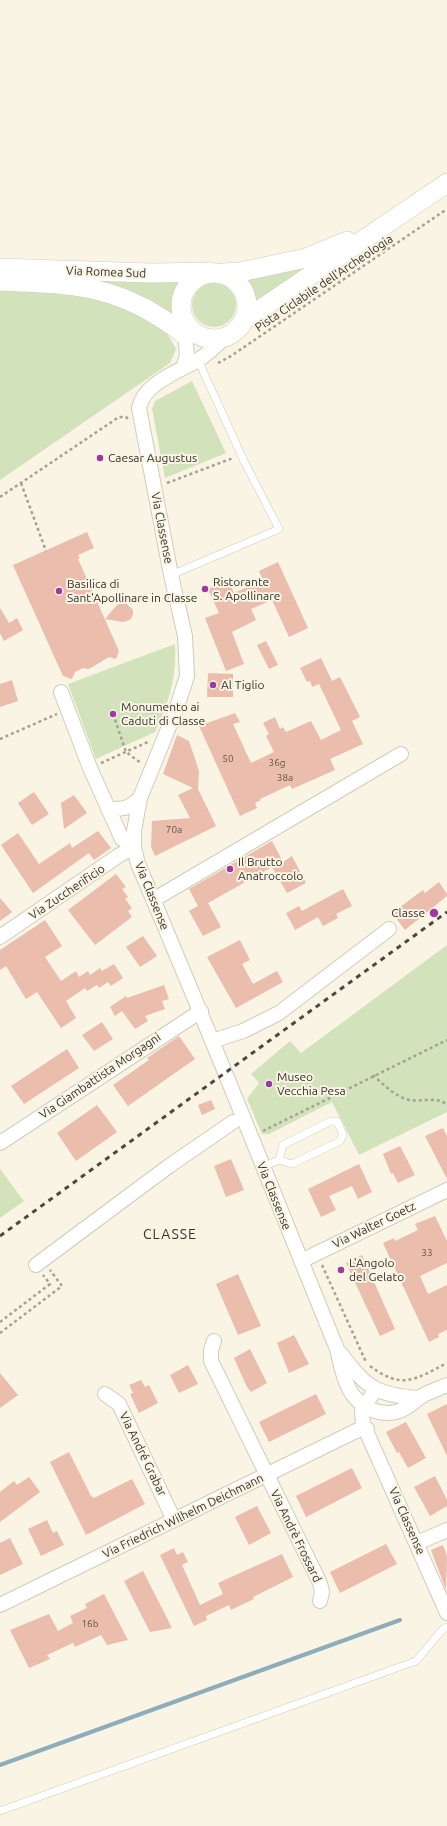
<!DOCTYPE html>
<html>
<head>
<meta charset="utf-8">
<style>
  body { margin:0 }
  canvas { display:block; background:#f9f4e3 }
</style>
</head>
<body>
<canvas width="447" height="1826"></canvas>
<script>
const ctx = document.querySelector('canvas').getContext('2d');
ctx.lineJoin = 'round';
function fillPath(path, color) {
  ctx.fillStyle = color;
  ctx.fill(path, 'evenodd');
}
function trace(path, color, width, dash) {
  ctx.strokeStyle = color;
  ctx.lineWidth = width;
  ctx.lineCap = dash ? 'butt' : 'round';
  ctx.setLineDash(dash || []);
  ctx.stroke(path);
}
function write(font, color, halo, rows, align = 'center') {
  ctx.font = font + ' Ubuntu,sans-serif';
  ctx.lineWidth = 4;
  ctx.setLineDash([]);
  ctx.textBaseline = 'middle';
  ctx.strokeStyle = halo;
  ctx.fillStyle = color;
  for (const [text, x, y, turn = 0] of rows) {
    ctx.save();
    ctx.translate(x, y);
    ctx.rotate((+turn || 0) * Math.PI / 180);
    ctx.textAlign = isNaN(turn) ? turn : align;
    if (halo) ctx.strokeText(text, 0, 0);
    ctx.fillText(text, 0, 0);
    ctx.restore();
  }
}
fillPath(new Path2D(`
  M 308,266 L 256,303 L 252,290 L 243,278 Z
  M 73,277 L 181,279 L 172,296 L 175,318 L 151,300 L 112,285 Z
  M192 305a22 22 0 1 1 44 0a22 22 0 1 1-44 0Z
  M 0,289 L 72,294 L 123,305 L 167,333 L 176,349 L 170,363 L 0,480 Z
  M 192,381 L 226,453 L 165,478 L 152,409 L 155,401 Z
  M 175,644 C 177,677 169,702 155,732 L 96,759 L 68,684 Z
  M 447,945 L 447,1112 L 359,1155 L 332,1102 L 269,1134 L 262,1134 L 247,1099 L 259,1083 L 251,1074 L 290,1041 L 301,1053 Z
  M 0,1169 L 24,1201 L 0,1218 Z`), '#d2e3bb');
trace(new Path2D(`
  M 0,1765 L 400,1620`), '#8eadbc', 4);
fillPath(new Path2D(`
  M 87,532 L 94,548 L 78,555 L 80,558 L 78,559 L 119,651 L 116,659 L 109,657 L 89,669 L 83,668 L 75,672 L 72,679 L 63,676 L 13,565 Z
  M 278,562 L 308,628 L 289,637 L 272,600 L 251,609 L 256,620 L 232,632 L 244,664 L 226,671 L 205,618 L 219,613 L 208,589 L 228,580 L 234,593 L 263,580 L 259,571 Z
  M 122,603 L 127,604 L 133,610 L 133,615 L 130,620 L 123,622 L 105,619 L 117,605 Z
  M 0,608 L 9,623 L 17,618 L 23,630 L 4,641 L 0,633 Z
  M 266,641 L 278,665 L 269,669 L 257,645 Z
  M 321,658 L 332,681 L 340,677 L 360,717 L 352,721 L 363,744 L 330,759 L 335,770 L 292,789 L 290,785 L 260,799 L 261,800 L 255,803 L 257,808 L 240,816 L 199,726 L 235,713 L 240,722 L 233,724 L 251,763 L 274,752 L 266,736 L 269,734 L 263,723 L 275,717 L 280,729 L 283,727 L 286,732 L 311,721 L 321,740 L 341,730 L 319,684 L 312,687 L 310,681 L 307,682 L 300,668 Z
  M 208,673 L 233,674 L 233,697 L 207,697 Z
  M 12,680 L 18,701 L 0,707 L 0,684 Z
  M 177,735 L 189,741 L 199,771 L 198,789 L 216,826 L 155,856 L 151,847 L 152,821 L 190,818 L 178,795 L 193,788 L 163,774 Z
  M 34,792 L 49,814 L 32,825 L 18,803 Z
  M 74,795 L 87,813 L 64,829 L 61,803 Z
  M 98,831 L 111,848 L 94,860 L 89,853 L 33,893 L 1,845 L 18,833 L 39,864 L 70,843 L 72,848 Z
  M 272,841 L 283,862 L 292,856 L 306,883 L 287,893 L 272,867 L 208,903 L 221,927 L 203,936 L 189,911 L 198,906 L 189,889 Z
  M 116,874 L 126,887 L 122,889 L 128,897 L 125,899 L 132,908 L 128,911 L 132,917 L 95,945 L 68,910 Z
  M 439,882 L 447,894 L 447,896 L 405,930 L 392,913 L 423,890 L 425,893 Z
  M 343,889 L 352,906 L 336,914 L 338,918 L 323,926 L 318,917 L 295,930 L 286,913 L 299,906 L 302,911 Z
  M 0,898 L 12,912 L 0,921 Z
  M 45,920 L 62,946 L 45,957 L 61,981 L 76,971 L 79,977 L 88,971 L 90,975 L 100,968 L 102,971 L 114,964 L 123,978 L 111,986 L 108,982 L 99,988 L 97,985 L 87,991 L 85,988 L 66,1001 L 76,1018 L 61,1028 L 37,992 L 26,999 L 6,966 L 0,970 L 0,950 Z
  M 143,936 L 157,956 L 140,967 L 126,947 Z
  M 240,940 L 250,960 L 242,964 L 253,984 L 277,971 L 283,982 L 236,1008 L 207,957 Z
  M 164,985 L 169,999 L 162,1001 L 165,1009 L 145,1016 L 148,1021 L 135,1029 L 122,1011 L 115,1016 L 110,1007 L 126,996 L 127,998 Z
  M 102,1022 L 113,1039 L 94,1051 L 82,1035 Z
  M 179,1036 L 195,1059 L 128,1106 L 113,1085 L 149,1060 L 147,1058 Z
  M 67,1049 L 79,1068 L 24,1104 L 11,1086 Z
  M 211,1100 L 215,1109 L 202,1115 L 198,1105 Z
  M 97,1105 L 117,1132 L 76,1161 L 57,1133 Z
  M 443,1128 L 447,1136 L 447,1179 L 425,1136 Z
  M 400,1146 L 415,1175 L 398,1183 L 393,1173 L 391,1174 L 383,1154 Z
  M 231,1159 L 244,1190 L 226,1197 L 214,1166 Z
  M 359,1164 L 372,1192 L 358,1199 L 352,1186 L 329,1196 L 336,1210 L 321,1217 L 308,1189 Z
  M 435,1216 L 447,1241 L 447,1263 L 420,1276 L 428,1294 L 447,1285 L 447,1330 L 438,1334 L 439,1337 L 429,1342 L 383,1243 L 394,1238 L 395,1241 L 418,1230 L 415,1224 Z
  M 362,1255 L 395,1329 L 380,1336 L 346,1263 Z
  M 238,1274 L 261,1326 L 238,1335 L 216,1284 Z
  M 294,1335 L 309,1364 L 289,1373 L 277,1343 Z
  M 250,1349 L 267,1383 L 251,1392 L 247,1387 L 234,1358 Z
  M 188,1365 L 198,1384 L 179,1393 L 170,1375 Z
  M 0,1373 L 18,1395 L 0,1408 Z
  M 141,1380 L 145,1387 L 149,1385 L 158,1403 L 139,1413 L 130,1394 L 133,1393 L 129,1385 Z
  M 316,1394 L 326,1414 L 269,1442 L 259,1422 Z
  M 447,1404 L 447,1456 L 427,1414 Z
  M 406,1422 L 426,1458 L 408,1468 L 399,1452 L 397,1453 L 386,1432 Z
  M 69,1452 L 91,1496 L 94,1498 L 132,1479 L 145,1504 L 86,1535 L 50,1462 Z
  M 352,1468 L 362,1488 L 306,1517 L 296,1496 Z
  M 435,1476 L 447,1500 L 447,1506 L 430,1516 L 414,1487 Z
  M 29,1477 L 40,1492 L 0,1522 L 0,1492 L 14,1481 L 17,1485 Z
  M 257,1506 L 271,1533 L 249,1545 L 235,1517 Z
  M 47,1520 L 53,1533 L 57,1531 L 64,1545 L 41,1556 L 28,1529 Z
  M 10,1538 L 23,1564 L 0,1575 L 0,1543 Z
  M 386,1544 L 397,1564 L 340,1593 L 330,1572 Z
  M 443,1545 L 447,1556 L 446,1590 L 431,1550 Z
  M 174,1548 L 177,1555 L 183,1552 L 188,1562 L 182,1565 L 200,1605 L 223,1594 L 218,1583 L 282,1554 L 293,1577 L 253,1597 L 254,1599 L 231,1610 L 229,1605 L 206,1616 L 207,1620 L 194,1626 L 160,1555 Z
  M 143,1571 L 172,1628 L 150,1632 L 124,1581 Z
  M 104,1594 L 128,1640 L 107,1645 L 101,1635 L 75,1647 L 73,1643 L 47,1655 L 50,1659 L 29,1668 L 10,1630 L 49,1614 L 58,1631 L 73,1623 L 70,1616 L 87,1608 L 85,1604 Z`), '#eabdad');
const lane = new Path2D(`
  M 171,575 L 279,529 L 244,461 L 198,360
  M 262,1167 L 279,1160 L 292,1164 L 340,1141 L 343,1135 L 337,1121 L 331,1121 L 283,1145 L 279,1160
  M 0,1811 L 416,1661 L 443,1629 L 447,1627`);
const street = new Path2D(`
  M 224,338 C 216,346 208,354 198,360 C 178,372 144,383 139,408 L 171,575 L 185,636 L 187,676 L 177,707 L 140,798 L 134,831 L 134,847 L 138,864 C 207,1024 271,1187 337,1349 C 343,1374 346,1401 375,1411 C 382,1413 391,1414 399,1411 C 408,1408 412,1403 419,1398 C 427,1392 438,1389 447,1385
  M 183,368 L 187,355 L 185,335
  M 61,692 L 90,768 L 122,839 L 134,847
  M 108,809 C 125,809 128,809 140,798
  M 153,900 L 401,754
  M 0,937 L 118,856 L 134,847
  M 212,1041 L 243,1031 L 279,1013 L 389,929
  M 0,1143 L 201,1011
  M 301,1261 L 447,1190
  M 36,1265 L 169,1166 L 233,1122
  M 214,1341 L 211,1350 L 211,1361 L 320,1583 L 322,1592 L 320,1601
  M 341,1354 C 367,1388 376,1395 419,1398
  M 375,1390 L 362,1410 L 363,1424 L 447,1613
  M 105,1394 L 119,1404 L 174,1520
  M 417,1543 L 447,1530
  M 0,1605 L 360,1429 L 367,1429`);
const secondary = new Path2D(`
  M 0,268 L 151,273 L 211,272
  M181 306a33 33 0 1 1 66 0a33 33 0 1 1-66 0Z
  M 223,273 L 240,272 L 306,258 L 347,241
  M 0,281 C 77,284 122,285 185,335 L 189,329
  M 243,321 L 447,183`);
trace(lane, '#d1ccbb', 8);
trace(street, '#d1ccbb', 16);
trace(secondary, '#d1ccbb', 20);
trace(new Path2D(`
  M 218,363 L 231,356 L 447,209
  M 21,483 L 46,551
  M 167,483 L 233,458
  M 0,497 L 119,417 L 126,417 L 128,419
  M 113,714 L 126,752 L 141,763
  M 0,739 L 57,714
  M 101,763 L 150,741
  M 373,1075 C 383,1084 395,1097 410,1100 C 422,1102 438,1096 447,1105
  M 263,1131 L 447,1040
  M 322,1265 L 366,1362
  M 0,1322 L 50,1284 L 43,1275
  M 0,1333 L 62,1286 L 50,1270
  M 370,1366 C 402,1390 414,1380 447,1363`), '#a5a195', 2.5, [3, 3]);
trace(lane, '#fff', 7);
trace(street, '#fff', 14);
trace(secondary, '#fff', 19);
trace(new Path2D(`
  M 0,1236 L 447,912`), '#4b4941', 3, [5, 5]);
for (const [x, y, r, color] of [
  [100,458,4,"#9c3aa1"],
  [205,589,4,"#9c3aa1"],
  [59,591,4,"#9c3aa1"],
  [213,685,4,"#9c3aa1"],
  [113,714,4,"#9c3aa1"],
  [230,869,4,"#9c3aa1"],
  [434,913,5,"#9c3aa1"],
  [269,1084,4,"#9c3aa1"],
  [341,1270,4,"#9c3aa1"]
]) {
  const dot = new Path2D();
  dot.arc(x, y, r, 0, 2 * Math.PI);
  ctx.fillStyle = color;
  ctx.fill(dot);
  trace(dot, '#f9f4e3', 1.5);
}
write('10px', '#62554c', null, [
  ["50",228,759],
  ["36g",277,763],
  ["38a",285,778],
  ["70a",174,830],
  ["33",427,1253],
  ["16b",90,1624]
]);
write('12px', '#34322c', '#f9f4e3', [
  ["Via Romea Sud",106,272,2],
  ["Pista Ciclabile dell'Archeologia",324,283,-34],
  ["Via Classense",162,528,79],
  ["Via Zuccherificio",67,892,-34],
  ["Via Classense",152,896,68],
  ["Via Giambattista Morgagni",100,1076,-34],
  ["Via Classense",274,1196,68],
  ["Via Walter Goetz",374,1225,-26],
  ["Via André Grabar",143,1454,64],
  ["Via Friedrich Wilhelm Deichmann",183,1516,-26],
  ["Via Classense",407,1521,66],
  ["Via Andrè Frossard",296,1536,64]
]);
write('12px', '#34322c', '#f9f4e3', [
  ["Caesar Augustus",108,458],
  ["Ristorante",213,582],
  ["S. Apollinare",213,596],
  ["Basilica di",67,584],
  ["Sant'Apollinare in Classe",67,598],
  ["Al Tiglio",221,685],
  ["Monumento ai",121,707],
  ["Caduti di Classe",121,721],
  ["Il Brutto",238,862],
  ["Anatroccolo",238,876],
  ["Classe",425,913,"right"],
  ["Museo",277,1077],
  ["Vecchia Pesa",277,1091],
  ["L'Angolo",349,1263],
  ["del Gelato",349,1277]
], 'left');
ctx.letterSpacing = '1px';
write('14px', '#34322c', '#f9f4e3', [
  ["CLASSE",170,1234]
]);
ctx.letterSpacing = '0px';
</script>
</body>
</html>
